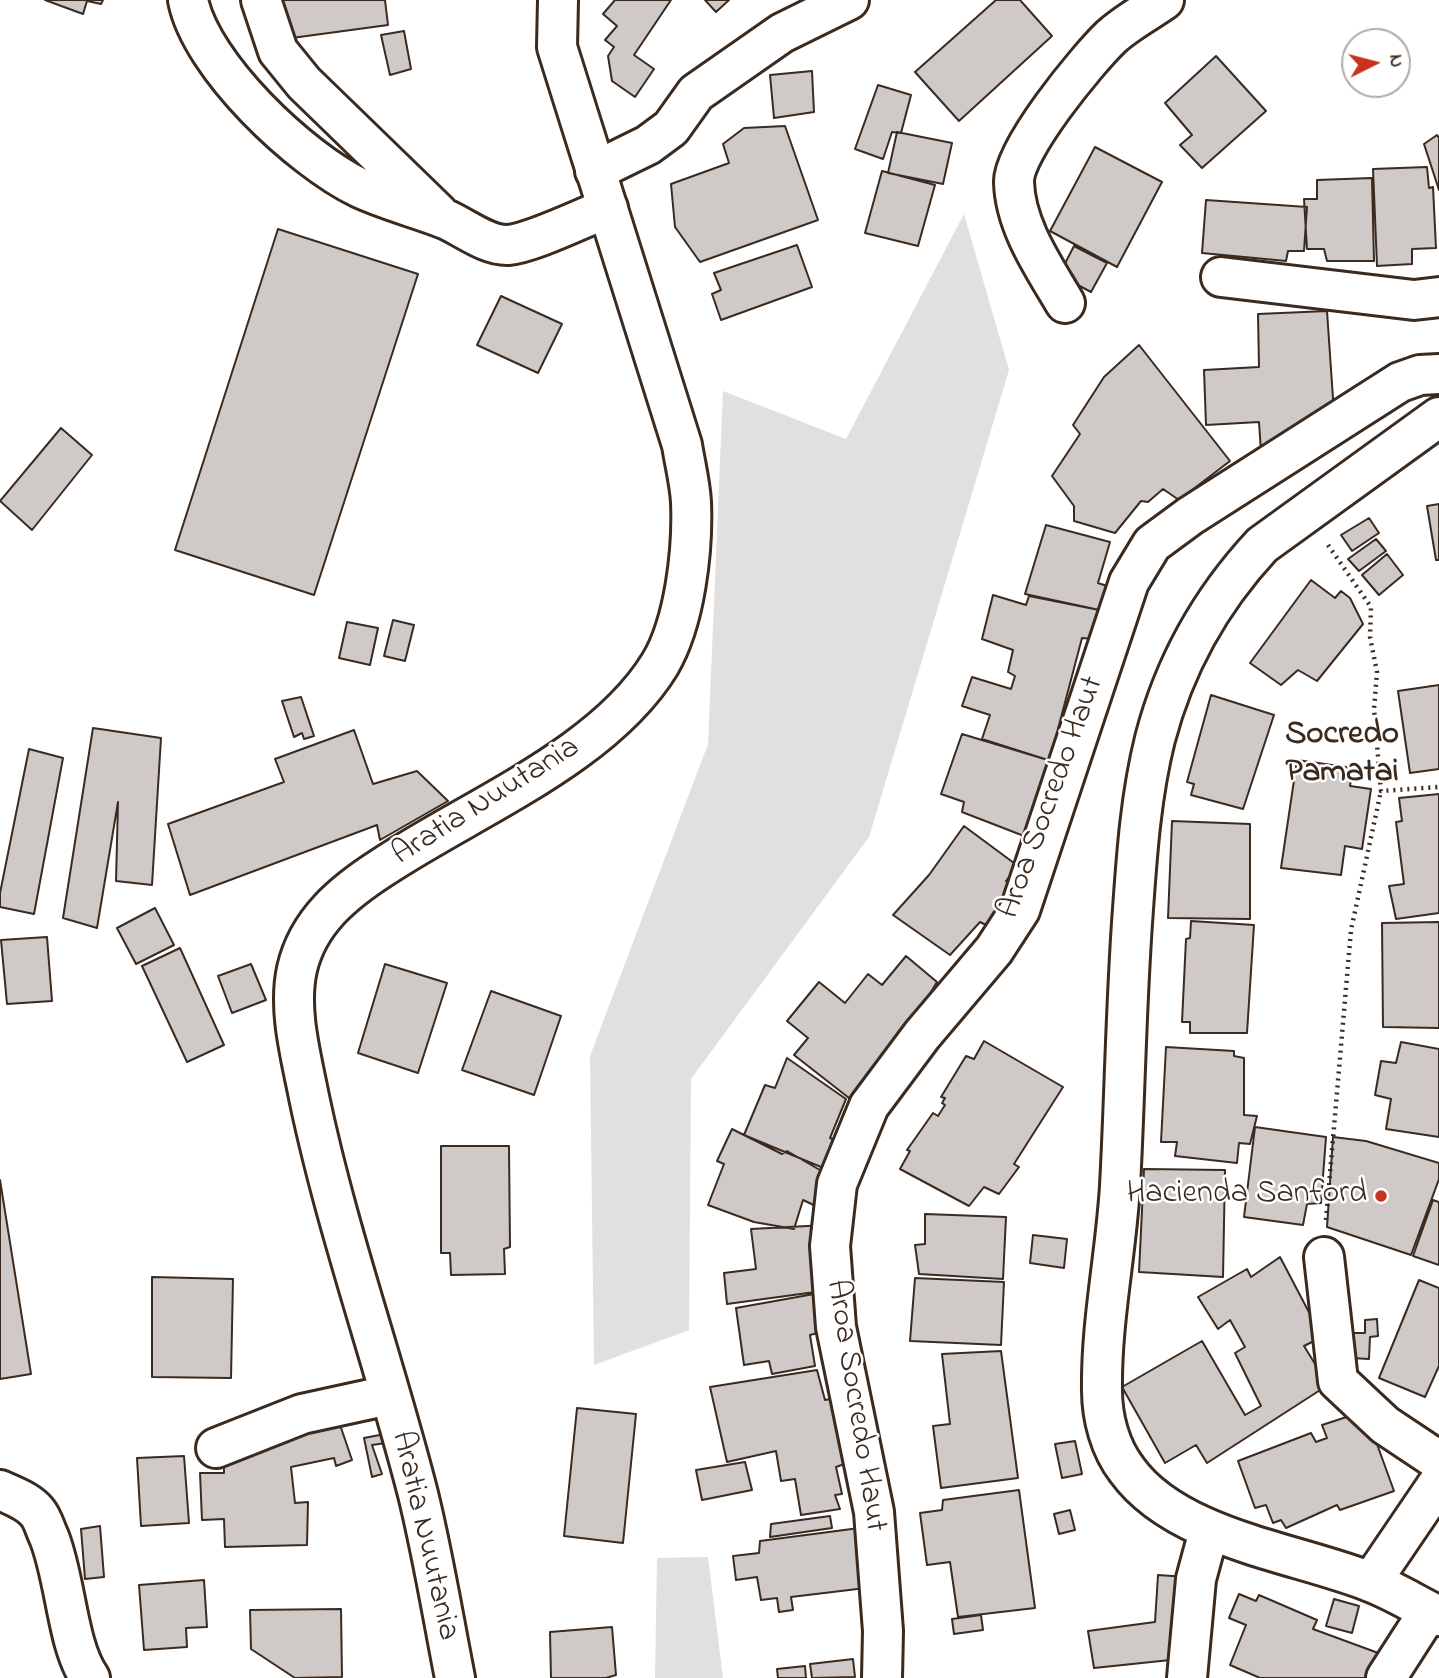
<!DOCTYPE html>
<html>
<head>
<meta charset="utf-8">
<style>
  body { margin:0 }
  #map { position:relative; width:1439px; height:1678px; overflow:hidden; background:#fff; font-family:"Indie Flower",sans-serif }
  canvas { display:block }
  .north { position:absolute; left:1341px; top:28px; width:70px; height:70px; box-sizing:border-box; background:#fff; border:2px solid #b1aaa5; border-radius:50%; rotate:84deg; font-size:19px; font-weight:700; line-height:28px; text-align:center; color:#3b2a1e }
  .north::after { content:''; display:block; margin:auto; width:24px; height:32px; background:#c8321e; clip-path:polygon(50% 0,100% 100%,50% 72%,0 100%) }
</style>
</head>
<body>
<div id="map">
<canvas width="1439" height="1678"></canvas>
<div class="north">N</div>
</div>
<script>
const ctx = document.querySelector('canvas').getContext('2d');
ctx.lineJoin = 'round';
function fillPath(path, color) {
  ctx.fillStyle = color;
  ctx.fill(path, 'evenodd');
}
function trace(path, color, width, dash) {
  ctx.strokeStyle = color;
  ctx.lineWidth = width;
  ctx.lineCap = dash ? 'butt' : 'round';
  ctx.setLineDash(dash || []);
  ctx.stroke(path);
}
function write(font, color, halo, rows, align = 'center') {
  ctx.font = font + ' "Indie Flower",sans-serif';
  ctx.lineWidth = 5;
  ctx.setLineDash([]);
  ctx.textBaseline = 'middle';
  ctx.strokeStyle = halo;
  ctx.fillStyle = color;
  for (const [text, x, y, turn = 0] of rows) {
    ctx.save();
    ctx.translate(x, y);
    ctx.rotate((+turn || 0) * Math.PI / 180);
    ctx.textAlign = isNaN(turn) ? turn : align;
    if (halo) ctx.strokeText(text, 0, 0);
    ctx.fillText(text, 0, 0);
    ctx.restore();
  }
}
fillPath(new Path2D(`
  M 964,214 L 1009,370 L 869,837 L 691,1079 L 689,1330 L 594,1365 L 590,1056 L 708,744 L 723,391 L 846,439 Z
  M 708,1557 L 723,1678 L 655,1678 L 657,1558 Z`), '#e2e0de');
const building = new Path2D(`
  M 45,0 L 103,0 L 101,4 L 87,1 L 83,14 Z
  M 272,0 L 385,0 L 388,25 L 277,40 Z
  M 615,0 L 671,0 L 634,55 L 654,69 L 635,97 L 612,81 L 608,56 L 614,47 L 605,40 L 617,26 L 603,14 Z
  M 705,0 L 729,0 L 716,12 Z
  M 996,0 L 1020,0 L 1052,36 L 959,121 L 915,72 Z
  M 404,31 L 411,69 L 390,75 L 381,35 Z
  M 1216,56 L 1266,111 L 1202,168 L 1180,145 L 1192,135 L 1165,103 Z
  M 812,71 L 814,112 L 774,118 L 770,75 Z
  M 878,85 L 911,95 L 901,133 L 892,132 L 883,159 L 855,149 Z
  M 785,126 L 818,220 L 700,262 L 675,227 L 671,184 L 729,163 L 723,144 L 744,128 Z
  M 897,132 L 952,143 L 943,184 L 888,173 Z
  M 1437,135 L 1439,138 L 1439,190 L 1424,144 Z
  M 1095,147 L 1162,182 L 1117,267 L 1050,231 Z
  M 1427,167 L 1429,188 L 1433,187 L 1436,248 L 1412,249 L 1412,264 L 1377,266 L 1373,169 Z
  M 882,171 L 935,185 L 918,246 L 865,233 Z
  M 1372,178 L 1374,261 L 1327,261 L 1324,249 L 1307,249 L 1304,199 L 1317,199 L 1317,180 Z
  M 1206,200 L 1307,207 L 1304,251 L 1288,251 L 1286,261 L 1202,253 Z
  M 278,229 L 418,274 L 314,595 L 175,550 Z
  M 797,245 L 812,287 L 721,320 L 712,294 L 721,290 L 714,273 Z
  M 1074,246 L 1107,263 L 1091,292 L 1059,275 Z
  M 501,296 L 562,324 L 538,373 L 477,345 Z
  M 1327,311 L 1334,413 L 1261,452 L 1259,422 L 1206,425 L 1204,370 L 1259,367 L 1258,314 Z
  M 1139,345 L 1230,461 L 1179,500 L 1163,489 L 1148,502 L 1141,501 L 1115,533 L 1074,521 L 1074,506 L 1052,476 L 1080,434 L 1073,425 L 1104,377 Z
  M 61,428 L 92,455 L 32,530 L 0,501 Z
  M 1439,504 L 1439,560 L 1436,560 L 1427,506 Z
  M 1369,518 L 1379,533 L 1352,551 L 1341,535 Z
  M 1046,525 L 1110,542 L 1098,583 L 1110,587 L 1104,611 L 1025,594 Z
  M 1376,539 L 1386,551 L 1359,571 L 1348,559 Z
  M 1387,554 L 1403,575 L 1379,595 L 1362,575 Z
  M 1311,580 L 1335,598 L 1341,591 L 1350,598 L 1363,624 L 1317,681 L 1298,670 L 1281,685 L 1250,663 Z
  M 993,595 L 1026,605 L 1029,596 L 1104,611 L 1095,639 L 1082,638 L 1058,729 L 1066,733 L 1051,761 L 982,739 L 990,715 L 962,706 L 972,677 L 1011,689 L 1015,676 L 1008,672 L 1013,650 L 982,639 Z
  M 393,620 L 414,625 L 405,661 L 384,656 Z
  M 347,622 L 378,628 L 370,665 L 339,658 Z
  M 1439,685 L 1439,769 L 1410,773 L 1398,691 Z
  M 1211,695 L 1274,715 L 1243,809 L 1191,795 L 1194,784 L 1187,782 Z
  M 301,697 L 314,736 L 304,739 L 302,733 L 294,737 L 282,701 Z
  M 93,728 L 161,738 L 152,885 L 116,881 L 118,802 L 97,928 L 63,918 Z
  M 354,730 L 373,784 L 417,771 L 448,801 L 380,840 L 377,825 L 190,895 L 168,824 L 284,782 L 275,759 Z
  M 962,734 L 1051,761 L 1024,836 L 962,812 L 964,802 L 941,794 Z
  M 29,749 L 63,758 L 34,914 L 0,907 L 0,893 Z
  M 1297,760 L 1353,768 L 1350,786 L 1371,789 L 1362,849 L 1345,846 L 1341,875 L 1281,868 Z
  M 1439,794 L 1439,913 L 1396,919 L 1389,886 L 1404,884 L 1396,822 L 1402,821 L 1399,798 Z
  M 1172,821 L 1250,824 L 1250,919 L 1168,918 Z
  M 964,826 L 1018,866 L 1006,881 L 1015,888 L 986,925 L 980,922 L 950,955 L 893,915 L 929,875 Z
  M 155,908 L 174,945 L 136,964 L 117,928 Z
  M 1191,921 L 1254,925 L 1247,1033 L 1190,1033 L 1190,1022 L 1182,1022 L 1186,939 L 1190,938 Z
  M 1439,922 L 1439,1028 L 1383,1027 L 1382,923 Z
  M 47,937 L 52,1001 L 7,1004 L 1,940 Z
  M 180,948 L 224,1045 L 187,1062 L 142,966 Z
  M 906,956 L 937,982 L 886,1067 L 877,1061 L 849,1098 L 794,1055 L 808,1038 L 787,1021 L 819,982 L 845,1003 L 868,974 L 882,985 Z
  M 251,964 L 266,1000 L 232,1013 L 218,976 Z
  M 385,964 L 447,983 L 418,1073 L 358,1053 Z
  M 491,991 L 561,1016 L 534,1095 L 462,1070 Z
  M 984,1041 L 1063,1087 L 1014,1164 L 1019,1167 L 999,1194 L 984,1187 L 969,1206 L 900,1169 L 910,1151 L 907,1150 L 933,1113 L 938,1116 L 945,1105 L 942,1103 L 945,1098 L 941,1097 L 966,1056 L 974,1059 Z
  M 1401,1042 L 1439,1049 L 1439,1137 L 1386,1129 L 1391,1099 L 1375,1095 L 1381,1061 L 1396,1063 Z
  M 1166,1047 L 1234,1051 L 1234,1056 L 1244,1058 L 1244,1115 L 1257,1116 L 1250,1144 L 1239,1143 L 1237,1163 L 1175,1156 L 1177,1142 L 1161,1142 Z
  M 787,1058 L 846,1099 L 830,1138 L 845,1144 L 833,1172 L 744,1135 L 765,1085 L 775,1088 Z
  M 1255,1127 L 1326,1137 L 1321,1203 L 1307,1204 L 1303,1225 L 1244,1217 Z
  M 732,1129 L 782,1154 L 787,1151 L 832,1177 L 820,1208 L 803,1200 L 794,1229 L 754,1222 L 708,1205 L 724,1164 L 717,1161 Z
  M 1333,1137 L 1366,1141 L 1439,1163 L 1439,1179 L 1411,1255 L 1327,1227 Z
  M 441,1146 L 509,1146 L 510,1247 L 504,1249 L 505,1274 L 451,1275 L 450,1253 L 441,1253 Z
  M 1144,1169 L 1225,1170 L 1223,1277 L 1139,1272 Z
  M 0,1180 L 31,1374 L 0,1379 Z
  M 1433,1200 L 1439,1202 L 1439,1265 L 1413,1256 Z
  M 925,1214 L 1006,1217 L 1003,1279 L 919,1274 L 915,1245 L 925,1244 Z
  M 826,1225 L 830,1290 L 727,1304 L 724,1273 L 756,1269 L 751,1229 Z
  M 1033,1235 L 1067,1239 L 1064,1268 L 1030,1263 Z
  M 1280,1257 L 1322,1337 L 1304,1346 L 1328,1385 L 1207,1463 L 1196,1445 L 1165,1463 L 1122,1387 L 1202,1341 L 1245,1415 L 1261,1406 L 1235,1353 L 1245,1347 L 1230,1320 L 1218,1329 L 1198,1297 L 1247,1269 L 1251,1277 Z
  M 152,1277 L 233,1279 L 231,1378 L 152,1377 Z
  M 915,1278 L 1004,1282 L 1001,1345 L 910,1341 Z
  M 1419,1280 L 1439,1288 L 1439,1366 L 1425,1397 L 1379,1378 Z
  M 814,1294 L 821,1332 L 810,1335 L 815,1366 L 772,1374 L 769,1361 L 744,1365 L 736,1308 Z
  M 1377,1319 L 1378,1336 L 1370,1337 L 1369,1359 L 1351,1358 L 1351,1333 L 1365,1333 L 1365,1320 Z
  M 1001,1351 L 1018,1478 L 941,1488 L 933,1426 L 950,1424 L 942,1354 Z
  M 817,1370 L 825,1400 L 840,1397 L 850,1462 L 836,1467 L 842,1494 L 835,1495 L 840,1509 L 801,1515 L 795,1479 L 781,1481 L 776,1451 L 727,1462 L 710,1387 Z
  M 577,1408 L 636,1414 L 623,1543 L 564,1536 Z
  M 1365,1411 L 1394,1491 L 1340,1510 L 1337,1505 L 1286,1528 L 1281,1520 L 1273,1523 L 1266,1505 L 1255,1508 L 1238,1461 L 1311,1433 L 1316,1442 L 1327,1438 L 1322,1425 Z
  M 337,1416 L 352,1460 L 336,1466 L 334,1458 L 291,1467 L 295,1503 L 308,1502 L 307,1545 L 225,1547 L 224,1519 L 202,1520 L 200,1473 L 224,1473 L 224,1454 L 287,1441 L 284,1431 Z
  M 385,1434 L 386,1443 L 372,1445 L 382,1474 L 372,1477 L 364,1438 Z
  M 1075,1441 L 1082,1474 L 1062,1478 L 1055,1444 Z
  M 184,1456 L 189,1523 L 141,1526 L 137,1458 Z
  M 745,1462 L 752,1490 L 702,1500 L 696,1470 Z
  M 1019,1490 L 1035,1608 L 958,1617 L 950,1562 L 927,1565 L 920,1513 L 942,1510 L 943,1500 Z
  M 1070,1510 L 1075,1530 L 1059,1534 L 1054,1514 Z
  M 830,1516 L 832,1528 L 770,1537 L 771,1524 Z
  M 100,1526 L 104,1577 L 85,1579 L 81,1529 Z
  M 867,1527 L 874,1587 L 791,1597 L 793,1610 L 779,1612 L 777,1598 L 761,1600 L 757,1577 L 736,1580 L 733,1556 L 759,1553 L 760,1541 Z
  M 1158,1575 L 1187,1577 L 1180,1659 L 1094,1668 L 1088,1631 L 1155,1622 Z
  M 204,1580 L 207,1627 L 186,1628 L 187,1647 L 144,1650 L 139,1585 Z
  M 1239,1594 L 1256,1601 L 1259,1595 L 1317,1620 L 1313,1629 L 1381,1654 L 1371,1678 L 1260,1678 L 1230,1665 L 1246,1625 L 1229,1618 Z
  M 1334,1599 L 1359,1606 L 1352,1633 L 1326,1626 Z
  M 341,1609 L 342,1677 L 295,1678 L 251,1649 L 250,1610 Z
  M 981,1615 L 983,1630 L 954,1634 L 952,1619 Z
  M 612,1627 L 616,1675 L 606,1678 L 551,1678 L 550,1632 Z
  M 853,1659 L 855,1677 L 812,1678 L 810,1664 Z
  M 805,1666 L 806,1678 L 778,1678 L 777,1669 Z`);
fillPath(building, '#cfcac7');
trace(building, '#3b2a1e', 2);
const minor = new Path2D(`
  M 188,0 C 201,66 300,159 360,188 C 388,201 417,208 445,219 C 464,227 487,246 508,245 C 532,243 582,218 608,208
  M 261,0 L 278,51 L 304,83 L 438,213
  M 595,171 L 648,145 L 671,128 L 696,93 L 782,33 L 849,0
  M 1221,277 L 1414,300 L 1439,297
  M 1065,303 C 1044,267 1015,226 1014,182 C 1013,150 1087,60 1111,37 C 1126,23 1147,12 1164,0
  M 1439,417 L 1262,545 C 1210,601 1174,666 1155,739 C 1141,795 1137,852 1133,909 C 1126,1002 1125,1094 1120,1186 C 1116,1254 1101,1322 1102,1390 C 1102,1418 1110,1448 1127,1470 C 1176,1538 1293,1552 1368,1581 C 1393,1590 1416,1605 1439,1616
  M 1324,1257 L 1338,1381 L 1385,1425 L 1439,1461
  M 216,1448 L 302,1414 L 389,1395
  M 0,1490 C 13,1496 28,1501 37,1512 C 43,1519 45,1529 49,1537 C 66,1579 67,1646 90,1678
  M 1371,1582 L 1439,1482
  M 882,1678 L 883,1631 L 874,1512 L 836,1327 L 830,1246 L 837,1184 L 869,1106 L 922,1035 L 994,950 L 1020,910 L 1129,582 L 1152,544 L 1190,516 L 1400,382 L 1420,375 L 1439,374
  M 1187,1678 L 1196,1579 L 1209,1531
  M 1386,1678 L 1429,1611`);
const tertiary = new Path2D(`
  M 455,1678 C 443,1617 433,1555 418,1494 C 384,1361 337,1231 309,1097 C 301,1056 288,1010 297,969 C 308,921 344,892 383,867 C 472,808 604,756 660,664 C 685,622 693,550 691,502 C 690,483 685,464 682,445 L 557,47 L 558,0`);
trace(minor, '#3b2a1e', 44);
trace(tertiary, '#3b2a1e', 44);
trace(new Path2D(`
  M 1328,545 L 1371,607 L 1370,637 L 1377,672 L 1374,709 L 1381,791 L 1439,787
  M 1326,1220 L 1351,930 L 1381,791`), '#3b2a1e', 4.5, [2, 5]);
trace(minor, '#fff', 38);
trace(tertiary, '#fff', 38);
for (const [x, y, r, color] of [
  [1381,1196,7,"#c8321e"]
]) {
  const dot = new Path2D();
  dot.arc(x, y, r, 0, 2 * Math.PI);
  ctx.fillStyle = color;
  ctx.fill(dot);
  trace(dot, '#fff', 2.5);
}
write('32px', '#3b2a1e', '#fff', [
  ["Aroa Socredo Haut",1053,798,-70],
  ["Aratia Nuutania",487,803,-32],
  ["Aroa Socredo Haut",854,1406,81],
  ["Aratia Nuutania",423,1536,77]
]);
write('32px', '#3b2a1e', '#fff', [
  ["Hacienda Sanford",1367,1196]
], 'right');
write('bold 33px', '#3b2a1e', '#fff', [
  ["Socredo",1342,737],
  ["Pamatai",1342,775]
]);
</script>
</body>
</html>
